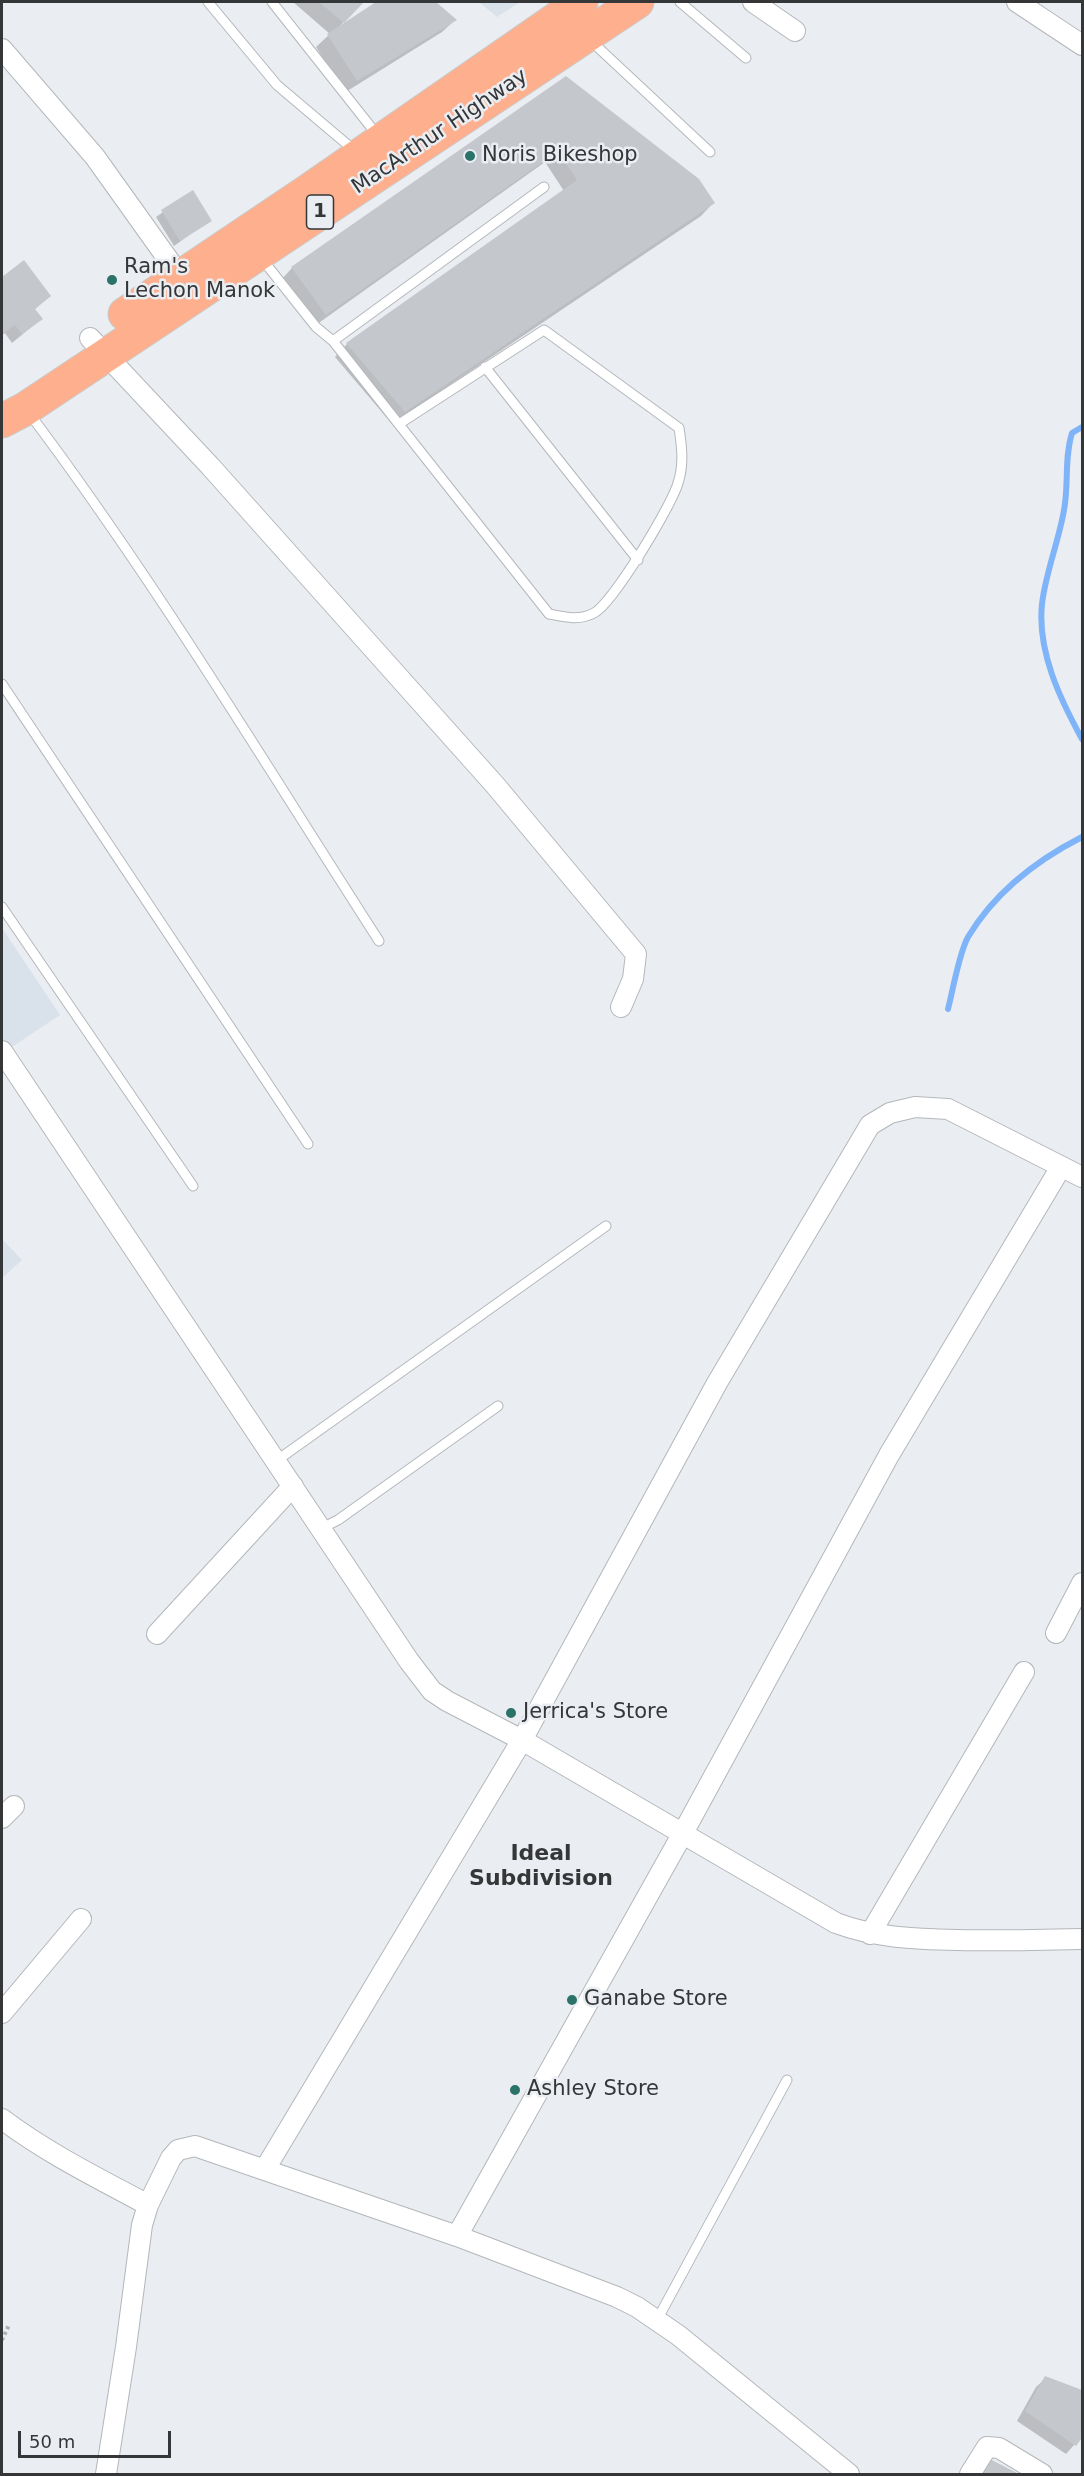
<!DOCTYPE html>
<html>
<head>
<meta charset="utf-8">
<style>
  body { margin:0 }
  #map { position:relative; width:1084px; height:2476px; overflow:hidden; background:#eaedf1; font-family:"DejaVu Sans",sans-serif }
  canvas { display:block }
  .frame { position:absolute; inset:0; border:3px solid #353638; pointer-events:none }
  .scale { position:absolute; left:18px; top:2431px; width:153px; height:27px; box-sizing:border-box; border:3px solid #353638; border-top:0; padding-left:8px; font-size:18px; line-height:21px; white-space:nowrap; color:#353638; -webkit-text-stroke:4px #eaedf1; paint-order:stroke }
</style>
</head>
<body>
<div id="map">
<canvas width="1084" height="2476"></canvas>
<div class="frame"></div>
<div class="scale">50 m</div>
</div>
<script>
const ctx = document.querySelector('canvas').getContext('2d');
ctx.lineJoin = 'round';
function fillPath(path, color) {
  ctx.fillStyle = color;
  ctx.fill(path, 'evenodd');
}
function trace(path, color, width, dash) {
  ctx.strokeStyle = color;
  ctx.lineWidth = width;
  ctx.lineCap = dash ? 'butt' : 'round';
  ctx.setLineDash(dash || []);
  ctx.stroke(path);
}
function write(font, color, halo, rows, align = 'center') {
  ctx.font = font + ' "DejaVu Sans",sans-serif';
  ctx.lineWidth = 5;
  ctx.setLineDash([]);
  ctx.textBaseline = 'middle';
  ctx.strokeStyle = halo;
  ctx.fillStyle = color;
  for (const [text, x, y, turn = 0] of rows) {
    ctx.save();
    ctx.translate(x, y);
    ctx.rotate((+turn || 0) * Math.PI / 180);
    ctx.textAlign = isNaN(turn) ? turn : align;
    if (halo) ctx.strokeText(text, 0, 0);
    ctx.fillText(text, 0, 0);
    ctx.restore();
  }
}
fillPath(new Path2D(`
  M 479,2 L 520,2 L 497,17 Z
  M 2,928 L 60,1015 L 9,1049 L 2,1038 Z
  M 2,1239 L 22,1260 L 2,1278 Z`), '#d9e2eb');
fillPath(new Path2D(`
  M 293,2 L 362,2 L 338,28 L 379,2 L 434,2 L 455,20 L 442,32 L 344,93 L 316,47 L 330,34 Z
  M 566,78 L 713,203 L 701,216 L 392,424 L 335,357 L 347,344 L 564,191 L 545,162 L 313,327 L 280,281 L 292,268 Z
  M 192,192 L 210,220 L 174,246 L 156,217 Z
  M 24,262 L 49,296 L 34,310 L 41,319 L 12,343 L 5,333 L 2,335 L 2,279 Z
  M 1046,2378 L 1082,2391 L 1082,2436 L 1066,2454 L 1017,2421 L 1036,2387 Z`), '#0003');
trace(new Path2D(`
  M 1082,427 L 1072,433 C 1064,458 1069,484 1064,510 C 1059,540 1045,575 1042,604 C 1037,651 1060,699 1082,739
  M 948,1009 C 953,990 959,953 968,937 C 995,892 1037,860 1082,837`), '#80b4f8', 6);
fillPath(new Path2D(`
  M 319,2 L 364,2 L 344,23 Z
  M 376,2 L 436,2 L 457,20 L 357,81 L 327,34 Z
  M 566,76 L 699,179 L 715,203 L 405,412 L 346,343 L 577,180 L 558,151 L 326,315 L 291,267 Z
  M 193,190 L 212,221 L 180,241 L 161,210 Z
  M 24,260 L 51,296 L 35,309 L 43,319 L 22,334 L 15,325 L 2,334 L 2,277 Z
  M 1045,2376 L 1082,2390 L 1082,2438 L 1076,2446 L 1025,2411 Z
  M 986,2457 L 1019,2474 L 978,2474 Z`), '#c4c7cb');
const lane = new Path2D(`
  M 208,2 L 277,85 L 355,151
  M 272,2 L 378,136
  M 680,2 L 746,58
  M 590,40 L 710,152
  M 262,259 L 316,327 L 333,341 L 549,614 C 564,617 579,621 594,613 C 613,603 672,505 678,483 C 684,465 682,447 679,428 L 544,330 L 399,424
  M 333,341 L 544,187
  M 485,367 L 638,560
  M 29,413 C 156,582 265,764 379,941
  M 2,684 L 308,1144
  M 2,907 L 193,1186
  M 276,1461 L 606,1226
  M 322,1528 L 338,1520 L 498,1406
  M 657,2320 L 787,2080`);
const street = new Path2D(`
  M 753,2 L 795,31
  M 1017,2 L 1082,45
  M 2,49 L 95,157 L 180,276
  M 90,338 L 210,466 L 495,785 L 636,954 L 633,979 L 621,1007
  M 2,1051 L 409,1661 L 432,1691 L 447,1701 L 522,1740 L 836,1923 C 876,1938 915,1939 958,1940 C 1000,1941 1041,1940 1082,1939
  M 1056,1633 L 1082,1583
  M 157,1634 L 293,1486
  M 2,1818 L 14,1806
  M 870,1934 L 1024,1672
  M 2,2013 L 81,1919
  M 2,2119 C 47,2153 98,2178 148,2205
  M 265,2169 L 522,1740 L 717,1383 L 870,1125 L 890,1113 L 915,1107 L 948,1109 L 1082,1177
  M 457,2236 L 683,1833 L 889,1455 L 1061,1167
  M 106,2474 L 126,2347 L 142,2225 L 148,2205 L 171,2158 L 178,2150 L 195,2146 L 457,2236 L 617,2297 L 637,2307 L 678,2335 L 849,2474
  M 970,2474 L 987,2447 L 999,2448 L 1042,2474`);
const highway = new Path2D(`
  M 125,314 L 308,191 L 581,2
  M 2,421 L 25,409 L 637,2`);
trace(lane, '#b4b7ba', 11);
trace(street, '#b4b7ba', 22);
trace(highway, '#cacbcb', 35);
trace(new Path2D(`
  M 2,2340 L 9,2325`), '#adafb2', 4, [3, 3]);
trace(lane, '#fff', 9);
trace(street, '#fff', 20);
trace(highway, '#fdaf8e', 33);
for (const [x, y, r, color] of [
  [470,156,6,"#2b7269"],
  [112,280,6,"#2b7269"],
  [511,1713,6,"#2b7269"],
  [572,2000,6,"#2b7269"],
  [515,2090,6,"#2b7269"]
]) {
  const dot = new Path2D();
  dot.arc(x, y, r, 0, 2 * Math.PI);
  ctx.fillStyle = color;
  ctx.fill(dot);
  trace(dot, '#eaedf1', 2);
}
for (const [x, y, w] of [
  [320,212,27]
]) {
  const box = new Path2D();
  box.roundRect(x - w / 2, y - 17, w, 34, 4.5);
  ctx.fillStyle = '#eaedf1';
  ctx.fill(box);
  trace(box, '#353638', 1.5);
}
write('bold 20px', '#353638', null, [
  ["1",320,212]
]);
write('21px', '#353638', '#eaedf1', [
  ["MacArthur Highway",440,132,-34]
]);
write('21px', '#353638', '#eaedf1', [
  ["Noris Bikeshop",482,156],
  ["Ram's",124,268],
  ["Lechon Manok",124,292],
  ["Jerrica's Store",523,1713],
  ["Ganabe Store",584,2000],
  ["Ashley Store",527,2090]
], 'left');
write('bold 22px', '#353638', '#eaedf1', [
  ["Ideal",541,1854],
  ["Subdivision",541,1879]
]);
</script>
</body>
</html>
